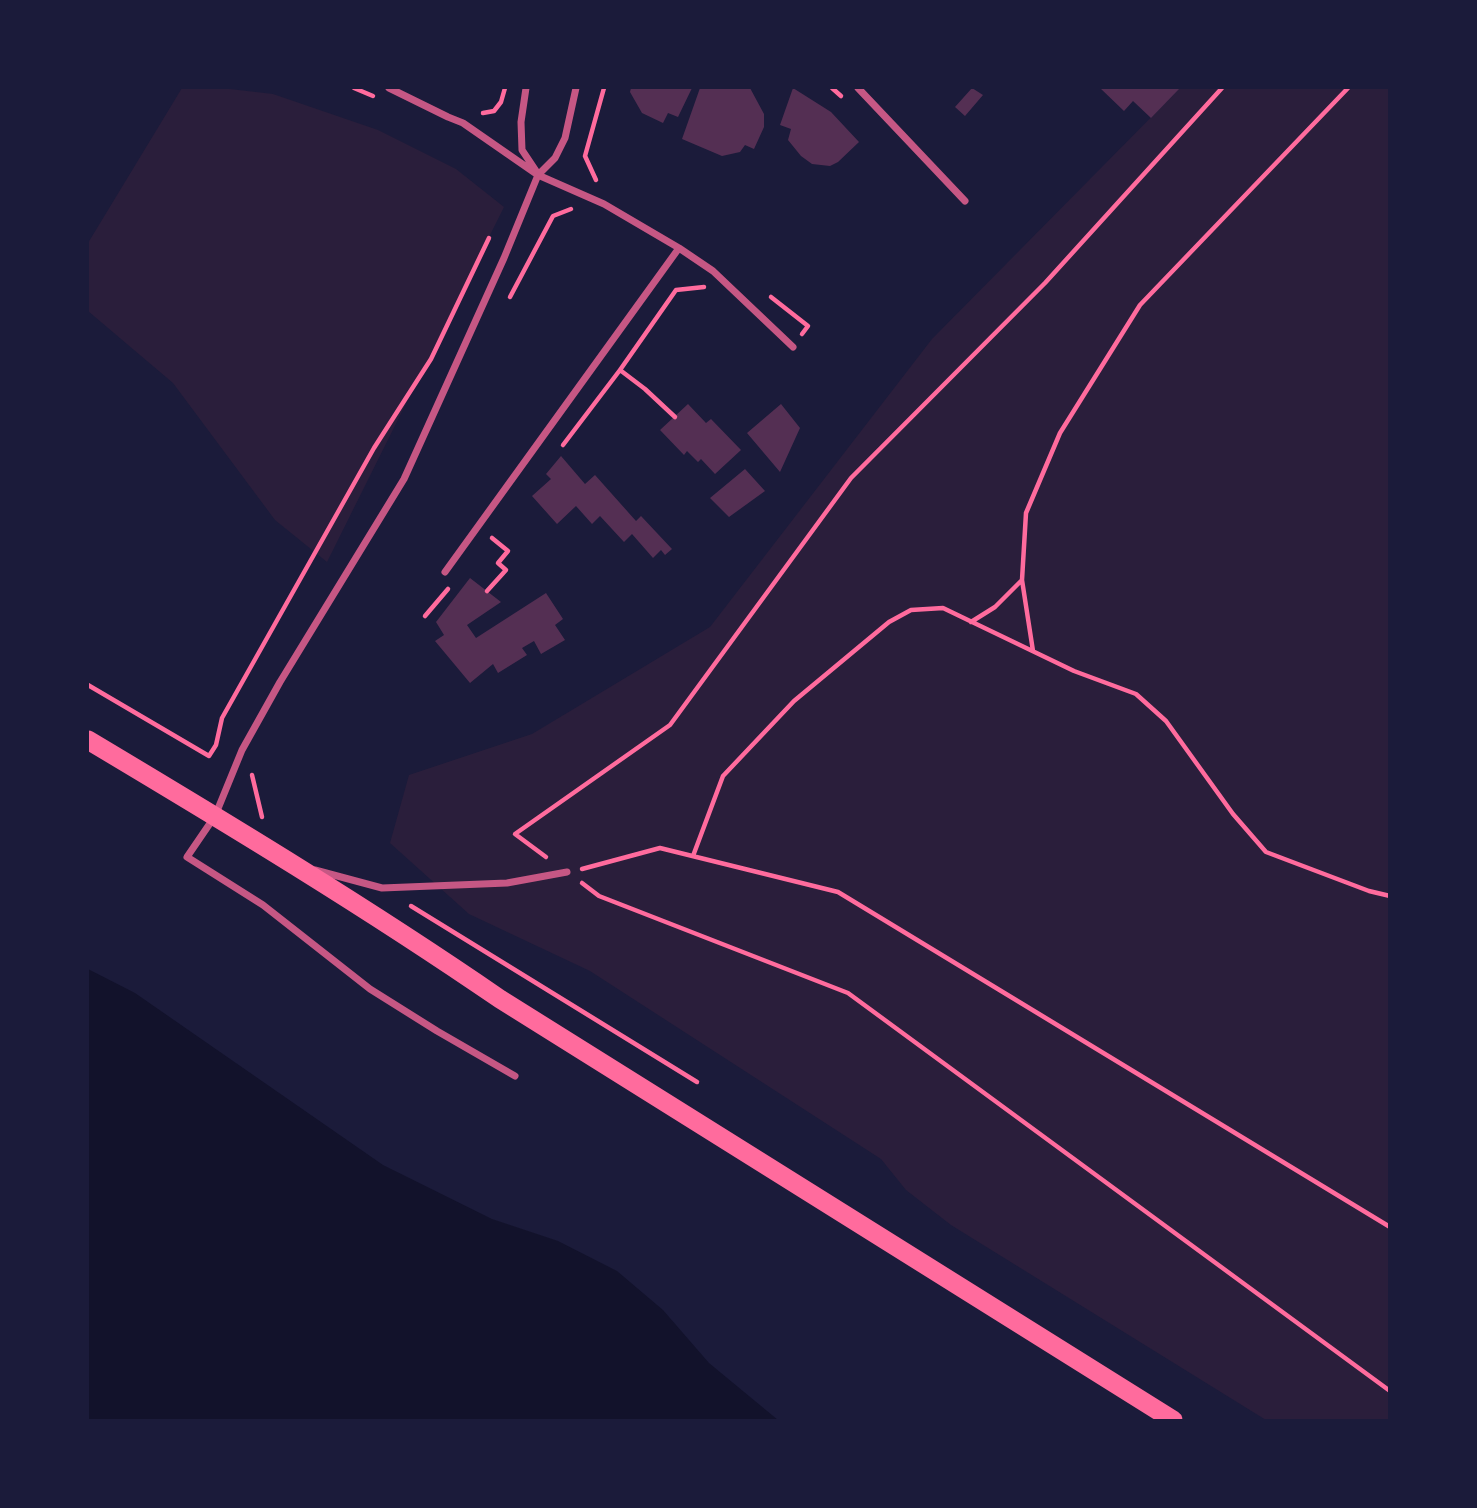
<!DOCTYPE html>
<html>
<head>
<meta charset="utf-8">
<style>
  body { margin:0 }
  #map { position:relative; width:1477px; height:1508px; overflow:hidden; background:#1b1b3a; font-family:"Archivo Narrow",sans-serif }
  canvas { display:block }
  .frame { position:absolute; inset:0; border:89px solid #1b1b3a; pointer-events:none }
</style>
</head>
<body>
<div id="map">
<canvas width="1477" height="1508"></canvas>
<div class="frame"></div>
</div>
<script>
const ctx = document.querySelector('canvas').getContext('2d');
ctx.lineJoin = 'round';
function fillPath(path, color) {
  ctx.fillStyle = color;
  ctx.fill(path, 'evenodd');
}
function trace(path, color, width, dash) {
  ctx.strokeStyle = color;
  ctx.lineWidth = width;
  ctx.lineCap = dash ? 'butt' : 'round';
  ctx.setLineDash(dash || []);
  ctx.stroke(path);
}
fillPath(new Path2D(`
  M 182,88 L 221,88 L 273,94 L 378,130 L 456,169 L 504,207 L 327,562 L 275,520 L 173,383 L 88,311 L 88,243 Z
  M 1180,88 L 1389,88 L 1389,1420 L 1266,1420 L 951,1225 L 906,1190 L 881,1159 L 590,971 L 469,914 L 390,843 L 409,775 L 532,734 L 710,627 L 932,339 Z`), '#2a1e3b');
fillPath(new Path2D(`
  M 88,969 L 135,993 L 383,1165 L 492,1219 L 558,1241 L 617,1271 L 663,1310 L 709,1363 L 778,1420 L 88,1420 Z`), '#12122b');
fillPath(new Path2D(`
  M 631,88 L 692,88 L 678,117 L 668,113 L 663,123 L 642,113 L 630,92 Z
  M 700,88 L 750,88 L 764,114 L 764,127 L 754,149 L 745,145 L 740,152 L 722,156 L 682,139 Z
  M 793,88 L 831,112 L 859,142 L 838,162 L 830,166 L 812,164 L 801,156 L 788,140 L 791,129 L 780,125 Z
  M 972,88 L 983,95 L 965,116 L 955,107 Z
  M 1100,88 L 1180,88 L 1151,118 L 1133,101 L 1124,111 Z
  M 688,404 L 706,423 L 711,419 L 741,450 L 715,474 L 701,459 L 698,462 L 687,451 L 684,455 L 660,430 Z
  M 781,404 L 800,428 L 780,472 L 747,433 Z
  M 561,456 L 585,484 L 595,475 L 636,521 L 641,516 L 672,549 L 665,555 L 661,550 L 653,558 L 632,534 L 624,542 L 600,516 L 592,524 L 576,506 L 557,524 L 532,496 L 551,479 L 546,474 Z
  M 745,469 L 765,491 L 729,517 L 710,498 Z
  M 470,578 L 501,602 L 467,625 L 476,638 L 546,593 L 563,619 L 555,625 L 565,640 L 541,654 L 534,641 L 522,648 L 527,655 L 498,673 L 493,664 L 470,683 L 435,641 L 444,635 L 436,622 Z`), '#542f53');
trace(new Path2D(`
  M 354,88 L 373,96
  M 832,88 L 841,96
  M 483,113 L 494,111 L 501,102 L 505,88
  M 596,180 L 585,156 L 604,88
  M 510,297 L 553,216 L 571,209
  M 771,297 L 808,326 L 802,334
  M 675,417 L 645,389 L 620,370 L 676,290 L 704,287
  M 563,445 L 620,370
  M 487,591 L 506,570 L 498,563 L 508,551 L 492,538
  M 425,616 L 448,589
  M 971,622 L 995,607 L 1022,580
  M 1033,651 L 1022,580 L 1026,513 L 1060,433 L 1140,305 L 1348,88
  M 88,685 L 209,756 L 216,745 L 222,718 L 374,448 L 431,359 L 489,238
  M 252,775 L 262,817
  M 693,856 L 723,776 L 794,701 L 889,622 L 911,610 L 943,608 L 1074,671 L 1136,694 L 1166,721 L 1233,814 L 1266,852 L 1369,891 L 1390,896
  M 546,857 L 515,834 L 670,725 L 851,478 L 1045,283 L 1222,88
  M 582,869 L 660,848 L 838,892 L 1390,1227
  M 582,883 L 599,896 L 848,993 L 1390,1391
  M 411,906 L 697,1082`), '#ff6b9d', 4.5);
trace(new Path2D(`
  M 389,88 L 448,117 L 463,123 L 538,175 L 604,204 L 679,248 L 713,271 L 793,347
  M 526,88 L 521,122 L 522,150 L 536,171
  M 858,88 L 965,201
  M 445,572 L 679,248
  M 315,870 L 382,888 L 507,883 L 567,872
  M 515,1076 L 437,1031 L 370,989 L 263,905 L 187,857 L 215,816 L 242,750 L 280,682 L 404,479 L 504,258 L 538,175 L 555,158 L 565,138 L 576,88`), '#c65784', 7);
trace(new Path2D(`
  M 88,740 C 227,823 366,907 500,999 L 1173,1420`), '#ff6b9d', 19);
</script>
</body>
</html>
